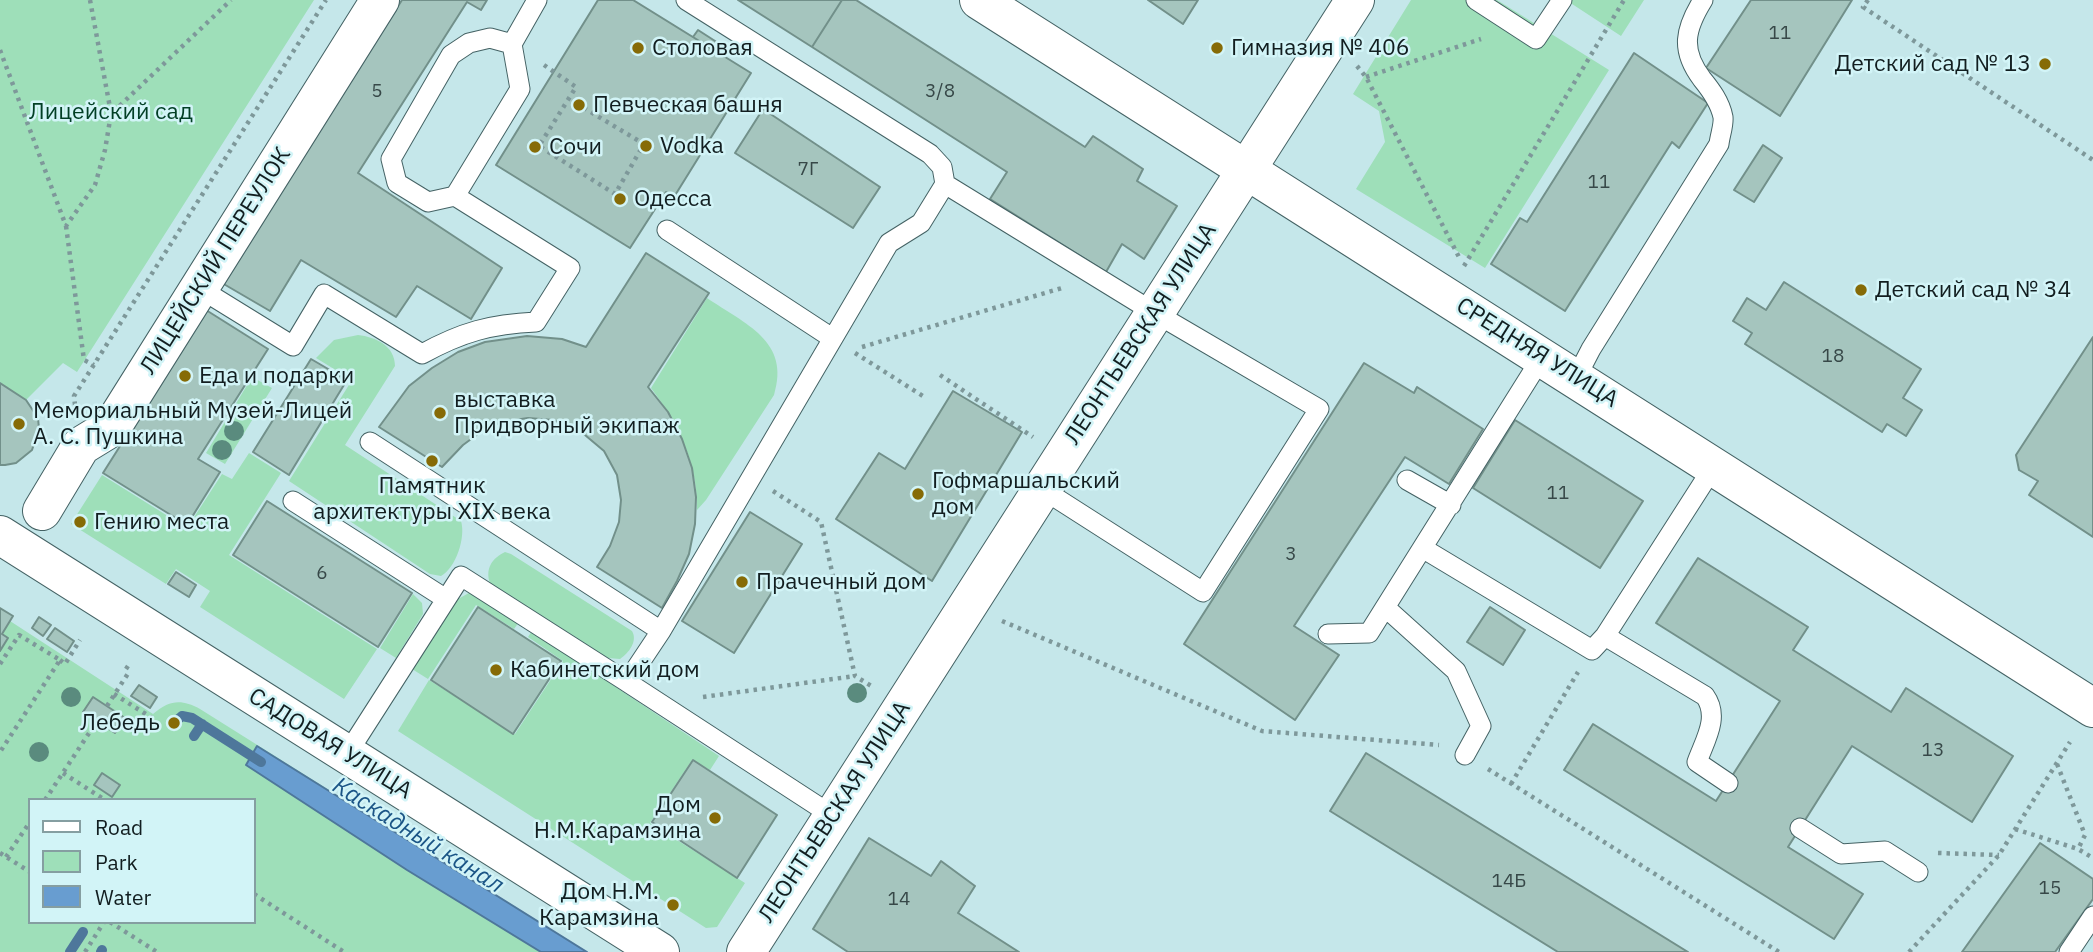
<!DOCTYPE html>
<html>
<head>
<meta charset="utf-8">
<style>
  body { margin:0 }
  #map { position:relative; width:2093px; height:952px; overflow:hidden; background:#c5e7ea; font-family:"IBM Plex Sans",sans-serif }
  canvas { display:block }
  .legend { position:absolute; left:28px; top:798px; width:228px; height:126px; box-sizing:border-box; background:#d2f4f7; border:2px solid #859ea1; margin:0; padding:9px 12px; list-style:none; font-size:21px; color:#121e20 }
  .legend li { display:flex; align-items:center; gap:14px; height:35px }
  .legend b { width:35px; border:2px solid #859ea1 }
</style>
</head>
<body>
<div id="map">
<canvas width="2093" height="952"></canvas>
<ul class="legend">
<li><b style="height:9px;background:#fff"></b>Road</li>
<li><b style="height:19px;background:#9edfb9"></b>Park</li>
<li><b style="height:19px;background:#689dd0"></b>Water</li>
</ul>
</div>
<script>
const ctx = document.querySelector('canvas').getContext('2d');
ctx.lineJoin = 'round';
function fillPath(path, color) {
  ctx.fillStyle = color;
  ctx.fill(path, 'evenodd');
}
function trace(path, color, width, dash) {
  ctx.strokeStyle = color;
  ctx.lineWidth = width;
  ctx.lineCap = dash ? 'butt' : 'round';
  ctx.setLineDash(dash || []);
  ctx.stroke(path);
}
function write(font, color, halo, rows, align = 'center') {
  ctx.font = font + ' "IBM Plex Sans",sans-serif';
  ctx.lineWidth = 5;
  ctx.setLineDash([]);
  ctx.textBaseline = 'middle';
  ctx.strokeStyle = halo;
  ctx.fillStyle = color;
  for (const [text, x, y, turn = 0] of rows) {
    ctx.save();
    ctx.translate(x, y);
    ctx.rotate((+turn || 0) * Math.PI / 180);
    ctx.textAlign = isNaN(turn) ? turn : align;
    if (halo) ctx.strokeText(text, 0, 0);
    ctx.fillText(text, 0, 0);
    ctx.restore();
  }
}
fillPath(new Path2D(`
  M 0,0 L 314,0 L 77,372 L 63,363 L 26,400 L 0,383 Z
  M 1411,0 L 1497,0 L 1609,70 L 1485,268 L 1356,189 L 1385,142 L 1379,111 L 1353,94 Z
  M 1571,0 L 1644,0 L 1621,36 L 1569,2 Z
  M 707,298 C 745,324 791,341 774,395 L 706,500 L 697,510 C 698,463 678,424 651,388 Z
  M 358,335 C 376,337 395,346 395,366 L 345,445 L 461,521 C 466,537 456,568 441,576 L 430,574 L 289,481 L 352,380 L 316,358 L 334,340 Z
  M 252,377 L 272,388 L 225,464 L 206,453 Z
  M 249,453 L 281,473 L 229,555 L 377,649 L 344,699 L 200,607 L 210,591 L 176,569 L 166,584 L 71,524 L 102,475 L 187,528 L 222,474 L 232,479 Z
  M 505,552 L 511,554 L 632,631 C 638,641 629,653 620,659 L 608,658 L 490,583 C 485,569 492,558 505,552 Z
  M 469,593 L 477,596 L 519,622 L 514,629 L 476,605 L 428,679 L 412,669 L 458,599 Z
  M 413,594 L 422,603 L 423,614 L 396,658 L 380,648 Z
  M 0,608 L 13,616 L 10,621 L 153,714 C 170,700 181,699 200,709 L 587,952 L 0,952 ZM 30,800 L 254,800 L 254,922 L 30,922 Z
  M 532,631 L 719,756 L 710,770 L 692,760 L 650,823 L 745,883 L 717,927 L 706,928 L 398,731 L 429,680 L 515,734 L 563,661 L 528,637 Z`), '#9edfb9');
const water = new Path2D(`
  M 257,746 L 587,952 L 541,952 L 407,870 L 246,765 Z`);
fillPath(water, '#689dd0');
trace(water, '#4e779b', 2);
trace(new Path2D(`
  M 174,723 L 182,716 L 192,718 L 261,762
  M 194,736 L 202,724
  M 70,952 L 83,932
  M 101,952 L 102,950`), '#4e779b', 10);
const building = new Path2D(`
  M 402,0 L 487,0 L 481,10 L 467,2 L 358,173 L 502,268 L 471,319 L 417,286 L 396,317 L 301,260 L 270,311 L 222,283 Z
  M 598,0 L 633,0 L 751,73 L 674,197 L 666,192 L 630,248 L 496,165 Z
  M 738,0 L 842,0 L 812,47 Z
  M 842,0 L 856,0 L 1085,147 L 1093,136 L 1143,169 L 1137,181 L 1177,206 L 1144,259 L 1122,244 L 1106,272 L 990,199 L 1007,172 L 812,47 Z
  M 1148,0 L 1198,0 L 1183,24 Z
  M 1751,0 L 1852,0 L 1780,116 L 1706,68 Z
  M 698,30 L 729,50 L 724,57 L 693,37 Z
  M 1634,53 L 1708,103 L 1679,148 L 1672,142 L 1565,311 L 1491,264 L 1520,218 L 1527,222 Z
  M 763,109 L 880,187 L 853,228 L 735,153 Z
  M 1763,145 L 1782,158 L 1754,202 L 1734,190 Z
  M 646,253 L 709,293 L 648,387 L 668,412 L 682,439 L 692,468 L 696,497 L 695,524 L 689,554 L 677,581 L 662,608 L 597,567 L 610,546 L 619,522 L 621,500 L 617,475 L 604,451 L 579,430 L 553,420 L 528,418 L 501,422 L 482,431 L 463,445 L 442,467 L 379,427 L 409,386 L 432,368 L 458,352 L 485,342 L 527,336 L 562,339 L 586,347 Z
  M 1784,282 L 1921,369 L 1903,398 L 1922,410 L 1906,436 L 1887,424 L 1882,432 L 1745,344 L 1752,333 L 1733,321 L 1747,298 L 1766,310 Z
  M 206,310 L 268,349 L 198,459 L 220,472 L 187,525 L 103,473 Z
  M 2093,337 L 2093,537 L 2029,495 L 2038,481 L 2019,470 L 2016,455 Z
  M 311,359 L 347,380 L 289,475 L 253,452 Z
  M 1364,363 L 1414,393 L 1417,387 L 1483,429 L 1449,484 L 1405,457 L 1294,626 L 1339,655 L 1295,720 L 1184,644 Z
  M 0,383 L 26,400 L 38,418 L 39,429 L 32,450 L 16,463 L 5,465 L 0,465 Z
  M 953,391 L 1022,432 L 932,581 L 836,519 L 879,453 L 905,469 Z
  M 1515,420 L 1643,501 L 1600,568 L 1473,488 Z
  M 267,501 L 412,593 L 378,647 L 233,555 Z
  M 750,512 L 802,544 L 734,653 L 682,621 Z
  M 1698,558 L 1808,627 L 1793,650 L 1891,712 L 1906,688 L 2013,756 L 1972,822 L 1852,746 L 1788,847 L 1863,894 L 1834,939 L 1564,770 L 1593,724 L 1716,801 L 1780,701 L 1656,623 Z
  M 176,572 L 196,585 L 189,597 L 168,584 Z
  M 478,607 L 561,661 L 513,734 L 431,680 Z
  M 1490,607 L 1525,630 L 1503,665 L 1467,642 Z
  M 0,608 L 13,616 L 2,634 L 8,638 L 0,651 Z
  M 39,617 L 51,625 L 43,636 L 32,628 Z
  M 55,628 L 74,641 L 67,652 L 47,639 Z
  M 139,685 L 157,697 L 150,708 L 131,696 Z
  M 93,697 L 125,718 L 115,733 L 83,712 Z
  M 1366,753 L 1688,952 L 1558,952 L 1330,811 Z
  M 693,760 L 777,815 L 737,878 L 652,822 Z
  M 102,773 L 120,785 L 112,797 L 94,785 Z
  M 869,838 L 931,876 L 941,861 L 975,886 L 958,913 L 1019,952 L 848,952 L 813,929 Z
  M 2040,843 L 2093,879 L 2093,899 L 2055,952 L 1962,952 Z`);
fillPath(building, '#a5c5be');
trace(building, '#72908a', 2);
const lane = new Path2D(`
  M 1476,0 L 1536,39 L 1562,0
  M 512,44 L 490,38 L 469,43 L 451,55 L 391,159 L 397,183 L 428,202 L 455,196 L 520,89 L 512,44 L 537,0
  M 945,184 L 1155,313 L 1319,409 L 1203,592 L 1042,489
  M 667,230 L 832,338
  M 199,288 L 293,346 L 324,294 L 422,354 C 462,332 491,324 536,322 L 570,268 L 455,196
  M 1576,378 L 1591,349 L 1719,144 C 1720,135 1724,125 1723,117 C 1720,102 1711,90 1702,79 C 1680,50 1685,29 1703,0
  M 370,442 L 661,631 L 889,243 L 921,223 L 945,184 L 942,167 L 930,154 L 686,0
  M 1407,480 L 1451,505
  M 293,501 L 446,599
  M 1424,549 L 1592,650 L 1605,636 L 1714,466
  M 1386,608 L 1456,671 L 1481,726 L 1465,755
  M 661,631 L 627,682 L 833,816
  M 1328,634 L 1369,633 L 1542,357
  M 1605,636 L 1705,696 C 1720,717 1705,740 1697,762 L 1728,783
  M 347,754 L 461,576 L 627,682
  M 1800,828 L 1841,854 L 1885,851 L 1918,872
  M 2069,952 L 2093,916`);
const street = new Path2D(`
  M 42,511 L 81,446 L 112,427 L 380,0
  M 0,535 L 660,952
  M 746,952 L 1355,0`);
const secondary = new Path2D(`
  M 979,0 L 2093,708`);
trace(lane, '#446264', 21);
trace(street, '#446264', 40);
trace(secondary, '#446264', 40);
trace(new Path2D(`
  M 90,0 L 111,113
  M 1868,0 L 1863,7 L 2093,160
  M 0,50 L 66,226 L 95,185 L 105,150 L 111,114 L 231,0
  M 544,65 L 576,87 L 539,146 L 615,194 L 644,144 L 579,105
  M 1357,66 L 1366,77 L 1460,259
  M 1366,77 L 1481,39
  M 66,226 L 84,360 L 94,365
  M 1464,266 L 1624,0
  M 862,347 L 1062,288
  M 855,353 L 926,398
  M 940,375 L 1033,437
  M 75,405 L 74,396 L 326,0
  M 773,491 L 821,522 L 855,676 L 873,687
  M 1002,621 L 1262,731 L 1439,745
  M 60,660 L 65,664 L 80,640
  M 0,664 L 19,635 L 60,660 L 0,752
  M 126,669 L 128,666
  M 114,694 L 152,718
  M 703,697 L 855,676
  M 107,706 L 129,672
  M 2057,764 L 2085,835 L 2078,849
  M 1488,769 L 1779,952
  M 63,773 L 105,800
  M 1511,784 L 1578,672
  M 45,800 L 97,721
  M 2015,829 L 2078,849 L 2093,858
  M 0,853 L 30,872
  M 1938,853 L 1999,855
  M 6,857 L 30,822
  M 254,894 L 344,952
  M 110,922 L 157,952
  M 85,952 L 104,922
  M 1909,952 L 1999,855 L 2070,742`), '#7e989a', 4.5, [3.5, 5]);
trace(lane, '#fff', 19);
trace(street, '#fff', 38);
trace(secondary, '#fff', 38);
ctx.fillStyle = '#5a8b7e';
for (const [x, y] of [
  [234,431],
  [222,450],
  [857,693],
  [71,697],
  [39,752]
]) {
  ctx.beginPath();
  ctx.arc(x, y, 10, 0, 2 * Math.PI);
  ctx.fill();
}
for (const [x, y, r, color] of [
  [638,48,7,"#866b07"],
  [1217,48,7,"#866b07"],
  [2045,64,7,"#866b07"],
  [579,105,7,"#866b07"],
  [646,146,7,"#866b07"],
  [535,147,7,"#866b07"],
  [620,199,7,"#866b07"],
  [1861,290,7,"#866b07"],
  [185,376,7,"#866b07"],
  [440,413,7,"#866b07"],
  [19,424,7,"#866b07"],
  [432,461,7,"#866b07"],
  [918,494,7,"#866b07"],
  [80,522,7,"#866b07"],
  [742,582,7,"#866b07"],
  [496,670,7,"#866b07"],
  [174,723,7,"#866b07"],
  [715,818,7,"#866b07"],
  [673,905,7,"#866b07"]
]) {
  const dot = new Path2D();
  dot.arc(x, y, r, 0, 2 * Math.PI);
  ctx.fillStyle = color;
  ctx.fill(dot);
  trace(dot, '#d2f4f7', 2.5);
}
write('19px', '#374848', null, [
  ["11",1780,34],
  ["5",377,92],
  ["3/8",940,92],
  ["7Г",808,170],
  ["11",1599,183],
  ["18",1833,357],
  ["11",1558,494],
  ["3",1291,555],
  ["6",322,574],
  ["13",1933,751],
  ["14Б",1509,882],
  ["15",2050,889],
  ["14",899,900]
]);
write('23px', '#121e20', '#d2f4f7', [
  ["Столовая",652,48],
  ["Гимназия № 406",1231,48],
  ["Детский сад № 13",2031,64,"right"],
  ["Певческая башня",593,105],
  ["Vodka",660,146],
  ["Сочи",549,147],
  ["Одесса",634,199],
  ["Детский сад № 34",1875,290],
  ["Еда и подарки",199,376],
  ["выставка",454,400],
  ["Придворный экипаж",454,426],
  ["Мемориальный Музей-Лицей",33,411],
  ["А. С. Пушкина",33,437],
  ["Гофмаршальский",932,481],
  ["дом",932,507],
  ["Памятник",432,486,"center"],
  ["архитектуры XIX века",432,512,"center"],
  ["Гению места",94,522],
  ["Прачечный дом",756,582],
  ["Кабинетский дом",510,670],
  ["Лебедь",160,723,"right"],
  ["Дом",701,805,"right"],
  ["Н.М.Карамзина",701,831,"right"],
  ["Дом Н.М.",659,892,"right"],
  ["Карамзина",659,918,"right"]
], 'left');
write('23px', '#023f25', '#d2f4f7', [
  ["Лицейский сад",111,112]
]);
write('23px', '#121e20', '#d2f4f7', [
  ["ЛИЦЕЙСКИЙ ПЕРЕУЛОК",216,261,-58],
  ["ЛЕОНТЬЕВСКАЯ УЛИЦА",1141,334,-57],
  ["СРЕДНЯЯ УЛИЦА",1537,353,32],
  ["САДОВАЯ УЛИЦА",330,744,32],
  ["ЛЕОНТЬЕВСКАЯ УЛИЦА",835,812,-57]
]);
write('italic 24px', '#1b5586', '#d2f4f7', [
  ["Каскадный канал",418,836,32]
]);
</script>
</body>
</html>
